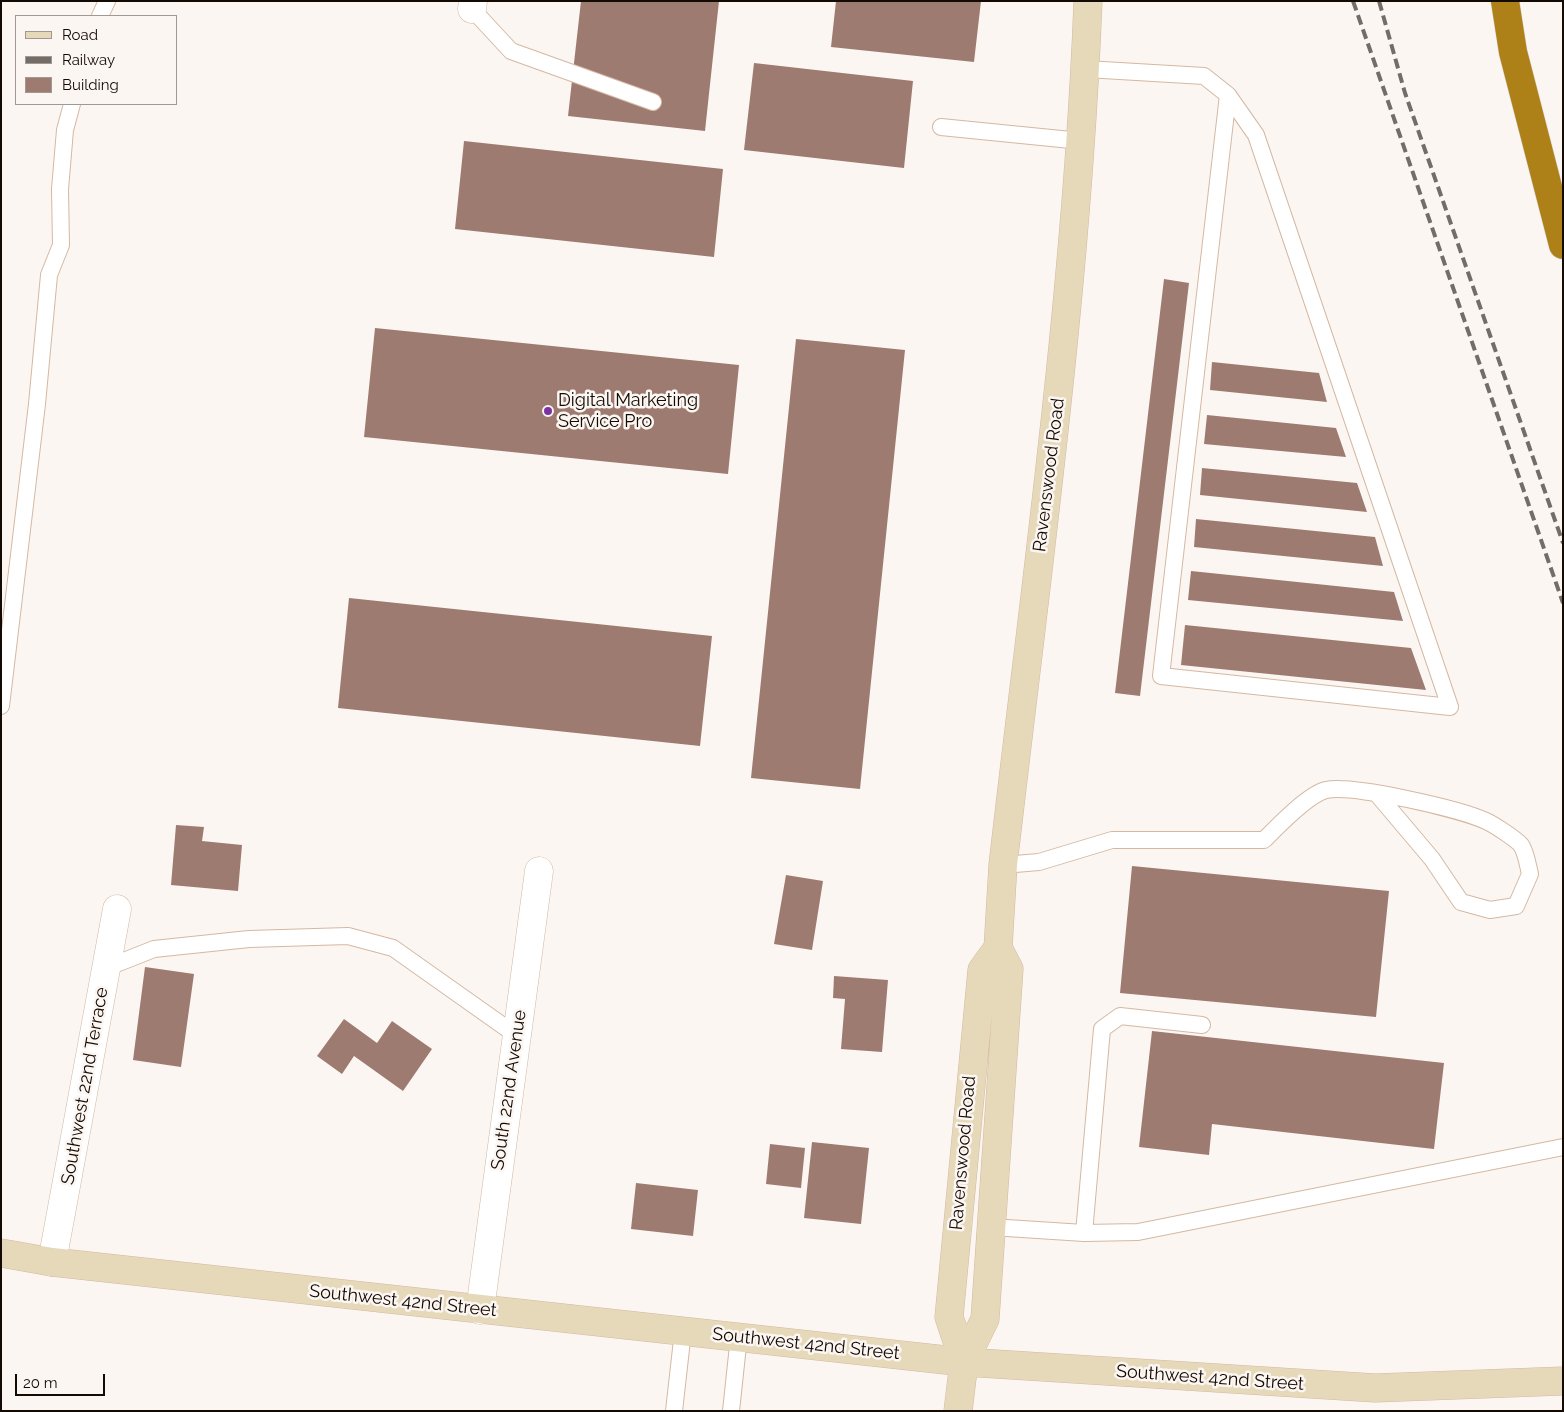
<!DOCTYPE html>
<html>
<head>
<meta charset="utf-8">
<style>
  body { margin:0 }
  #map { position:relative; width:1564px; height:1412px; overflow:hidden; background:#fcf6f2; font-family:Raleway,sans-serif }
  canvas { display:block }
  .frame { position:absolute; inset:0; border:2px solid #140a04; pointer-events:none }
  .legend { position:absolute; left:15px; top:15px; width:162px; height:90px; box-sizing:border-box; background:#fcf6f2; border:1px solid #9f9893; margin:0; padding:6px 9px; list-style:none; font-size:15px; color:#140a04 }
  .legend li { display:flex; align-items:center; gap:10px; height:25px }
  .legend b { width:25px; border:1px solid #9f9893 }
  .scale { position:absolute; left:15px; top:1374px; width:90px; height:22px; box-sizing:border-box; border:2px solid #140a04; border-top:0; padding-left:6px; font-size:15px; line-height:18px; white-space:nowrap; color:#140a04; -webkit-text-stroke:4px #fcf6f2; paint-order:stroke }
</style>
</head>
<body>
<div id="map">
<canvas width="1564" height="1412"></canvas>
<div class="frame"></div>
<ul class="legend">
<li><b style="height:6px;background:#e6d9ba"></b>Road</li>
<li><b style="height:6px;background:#746c67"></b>Railway</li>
<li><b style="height:14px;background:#9e7b71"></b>Building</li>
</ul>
<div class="scale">20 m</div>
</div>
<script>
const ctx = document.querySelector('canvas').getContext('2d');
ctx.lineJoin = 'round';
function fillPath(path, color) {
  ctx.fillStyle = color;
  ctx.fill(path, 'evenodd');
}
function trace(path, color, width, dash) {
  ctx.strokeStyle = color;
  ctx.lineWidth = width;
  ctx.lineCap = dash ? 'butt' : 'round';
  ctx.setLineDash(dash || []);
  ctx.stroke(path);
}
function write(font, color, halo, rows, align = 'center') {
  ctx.font = font + ' Raleway,sans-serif';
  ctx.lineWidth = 5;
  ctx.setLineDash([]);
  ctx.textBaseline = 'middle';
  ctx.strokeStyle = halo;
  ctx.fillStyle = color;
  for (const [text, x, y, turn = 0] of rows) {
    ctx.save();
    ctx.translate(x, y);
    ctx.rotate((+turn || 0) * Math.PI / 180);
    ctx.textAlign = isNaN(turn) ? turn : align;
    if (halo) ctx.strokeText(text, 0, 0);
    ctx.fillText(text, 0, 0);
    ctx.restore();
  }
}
fillPath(new Path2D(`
  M 581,1 L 719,1 L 705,131 L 568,116 Z
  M 836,1 L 981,1 L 974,62 L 831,47 Z
  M 754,63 L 913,81 L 904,168 L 744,150 Z
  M 464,141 L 723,169 L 714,257 L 455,229 Z
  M 1164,279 L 1189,283 L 1140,696 L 1115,693 Z
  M 375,328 L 739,365 L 728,474 L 364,437 Z
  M 796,339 L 905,350 L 860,789 L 751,778 Z
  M 1212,362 L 1319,373 L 1327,402 L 1210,390 Z
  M 1207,415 L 1336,428 L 1346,457 L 1204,444 Z
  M 1202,468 L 1357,483 L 1367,512 L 1200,495 Z
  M 1196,519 L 1375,537 L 1383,566 L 1194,547 Z
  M 1191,571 L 1394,592 L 1403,621 L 1188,600 Z
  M 349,598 L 712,636 L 700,746 L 338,708 Z
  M 1185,625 L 1411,648 L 1426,690 L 1181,665 Z
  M 176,825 L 204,827 L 202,841 L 242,845 L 238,891 L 171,885 Z
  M 1132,866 L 1389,891 L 1376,1017 L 1120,993 Z
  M 786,875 L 823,881 L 812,950 L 774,944 Z
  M 145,967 L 194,974 L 181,1067 L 133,1060 Z
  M 834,976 L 888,980 L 882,1052 L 841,1049 L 845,999 L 833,998 Z
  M 344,1019 L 377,1043 L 392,1021 L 432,1049 L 403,1091 L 354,1056 L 342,1074 L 317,1056 Z
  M 1152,1031 L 1444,1063 L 1434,1149 L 1212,1124 L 1209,1155 L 1139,1147 Z
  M 812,1142 L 869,1148 L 861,1224 L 804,1218 Z
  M 770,1144 L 805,1148 L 801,1188 L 766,1184 Z
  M 636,1183 L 698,1190 L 693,1236 L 631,1229 Z`), '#9e7b71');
const lane = new Path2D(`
  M 472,9 L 511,51 L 653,102
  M 100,16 L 107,1
  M 1086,69 L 1204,76 L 1228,95 L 1256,135 L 1450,707 L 1161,676 L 1228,95
  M 941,127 L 1081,141
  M 1,706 L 37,404 L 49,275 L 61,245 L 60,189 L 65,130 L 72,104
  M 1003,865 L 1039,862 L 1112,840 L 1264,840 C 1277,827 1307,795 1326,790 C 1352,784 1460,809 1486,821 C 1493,824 1516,839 1521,845 C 1526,852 1528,866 1530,874 L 1516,906 L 1490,910 L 1461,902 L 1432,859 L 1377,794
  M 106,968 L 154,949 L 249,939 L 348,936 L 393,948 L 516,1035
  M 991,1227 L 1084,1233 L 1138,1232 L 1563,1147
  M 1084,1233 L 1102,1029 L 1120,1016 L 1202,1025
  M 674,1411 L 683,1331
  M 731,1411 L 739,1336`);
const street = new Path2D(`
  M 472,9 L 473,1
  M 52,1262 L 117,909
  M 480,1310 L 539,871`);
const secondary = new Path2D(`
  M 1,1253 L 52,1262 L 964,1362 L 1375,1388 L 1563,1381
  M 964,1362 L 949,1317 L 982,970 L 998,948
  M 958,1411 L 964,1362 L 985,1319 L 1009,969 L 998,948 L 1003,865 C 1036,578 1077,290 1088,1`);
const highway = new Path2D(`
  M 1505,1 L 1513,52 L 1563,245`);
trace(lane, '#d4b8a2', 18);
trace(street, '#d4b8a2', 29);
trace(secondary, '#d4b8a2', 29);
trace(highway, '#d5d3d2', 29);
trace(lane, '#fff', 16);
trace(street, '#fff', 28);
trace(secondary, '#e6d9ba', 28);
trace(highway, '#ad8018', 28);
trace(new Path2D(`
  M 1353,1 L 1563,603
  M 1379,1 L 1405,93 L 1563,543`), '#746c67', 4, [10, 5]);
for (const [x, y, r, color] of [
  [548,411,5,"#7b32a4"]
]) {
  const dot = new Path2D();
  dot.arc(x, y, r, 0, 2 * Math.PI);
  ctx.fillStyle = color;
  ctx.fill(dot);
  trace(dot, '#fcf6f2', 2);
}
write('18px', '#140a04', '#fcf6f2', [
  ["Digital Marketing",558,401],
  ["Service Pro",558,422]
], 'left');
write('18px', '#140a04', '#fcf6f2', [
  ["Ravenswood Road",1049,475,-83],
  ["Southwest 22nd Terrace",85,1086,-80],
  ["South 22nd Avenue",509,1090,-82],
  ["Ravenswood Road",963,1153,-85],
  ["Southwest 42nd Street",403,1301,6],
  ["Southwest 42nd Street",806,1344,6],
  ["Southwest 42nd Street",1210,1378,4]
]);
</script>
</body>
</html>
